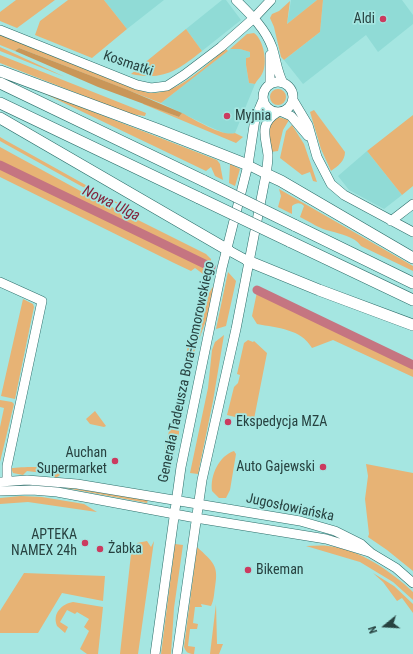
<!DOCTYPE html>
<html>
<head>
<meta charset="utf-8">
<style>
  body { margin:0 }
  #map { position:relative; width:413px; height:654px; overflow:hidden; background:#a5e6e1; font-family:"Roboto Condensed",sans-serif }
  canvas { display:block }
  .north { position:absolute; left:365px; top:606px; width:40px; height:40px; -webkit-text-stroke:3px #a5e6e1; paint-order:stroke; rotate:252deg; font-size:11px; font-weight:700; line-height:16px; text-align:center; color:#274240 }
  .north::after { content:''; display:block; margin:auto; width:14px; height:18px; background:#274240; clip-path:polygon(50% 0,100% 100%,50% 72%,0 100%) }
</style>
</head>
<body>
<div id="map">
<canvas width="413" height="654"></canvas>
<div class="north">N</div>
</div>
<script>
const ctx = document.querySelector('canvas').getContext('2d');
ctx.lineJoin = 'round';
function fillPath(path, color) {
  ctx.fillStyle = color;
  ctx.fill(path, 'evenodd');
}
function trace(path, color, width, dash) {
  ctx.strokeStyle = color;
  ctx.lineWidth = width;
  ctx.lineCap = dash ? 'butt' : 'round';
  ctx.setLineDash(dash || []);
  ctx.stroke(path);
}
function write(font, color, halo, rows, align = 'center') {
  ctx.font = font + ' "Roboto Condensed",sans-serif';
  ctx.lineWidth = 3.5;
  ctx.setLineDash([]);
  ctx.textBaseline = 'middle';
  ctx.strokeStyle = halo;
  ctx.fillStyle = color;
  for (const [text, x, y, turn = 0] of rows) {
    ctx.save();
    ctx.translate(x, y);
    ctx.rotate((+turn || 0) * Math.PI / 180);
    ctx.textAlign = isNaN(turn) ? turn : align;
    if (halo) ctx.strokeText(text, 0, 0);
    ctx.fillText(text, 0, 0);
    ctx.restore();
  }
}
fillPath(new Path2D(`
  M 104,0 L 164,0 L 127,29 Z
  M 222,0 L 226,0 L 241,20 L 202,51 L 186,29 Z
  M 291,0 L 317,0 L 287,24 Z
  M 323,0 L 402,0 L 413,15 L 413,24 L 378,52 L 366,35 L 303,84 L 284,60 L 320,32 Z
  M 230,49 L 240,49 L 250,52 L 250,57 L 246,58 L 246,65 L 249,83 L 255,84 L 235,133 L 229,135 L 210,127 L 161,103 Z
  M 367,151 L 402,195 L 384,209 L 349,190 L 338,176 Z`), '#90dbd6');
fillPath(new Path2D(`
  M 16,0 L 55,0 L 17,28 L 0,21 L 0,12 Z
  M 68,0 L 104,0 L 127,29 L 92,58 L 35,35 L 40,21 Z
  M 317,0 L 323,0 L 320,32 L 284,60 L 281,57 L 274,27 L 270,18 L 272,14 L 279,11 L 290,1 L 287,24 Z
  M 186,29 L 202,51 C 178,70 164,81 131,74 Z
  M 254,33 C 264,40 268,64 262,74 C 260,78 257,80 255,84 L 249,83 L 246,65 L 246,58 L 250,57 L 250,52 L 240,49 L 230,49 L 247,34 Z
  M 0,34 L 148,93 C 178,95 204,66 226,49 L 228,51 L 161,103 L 19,48 L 15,51 L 0,45 Z
  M 0,47 L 65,77 L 0,51 Z
  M 0,55 L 146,113 L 145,116 L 130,114 L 0,63 Z
  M270 97a8 8 0 1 1 16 0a8 8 0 1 1-16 0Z
  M 37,90 L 217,160 L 220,164 L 223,180 L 215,176 L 211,167 L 206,171 Z
  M 143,103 L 179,117 L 182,113 C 194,119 222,137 235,133 L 243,137 L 236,143 L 143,104 Z
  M 314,110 L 345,152 C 345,161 338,166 331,171 L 321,149 L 310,112 Z
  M 413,115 L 413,186 L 402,195 L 367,151 Z
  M 278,117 L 289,120 L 283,130 L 278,151 L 271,152 L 268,139 L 270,124 Z
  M 292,125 L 304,144 L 317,182 L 313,181 L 310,172 L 302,175 L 280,158 L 286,131 Z
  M 0,137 L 5,140 L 136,213 L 81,186 L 0,141 Z
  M 0,147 L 86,194 L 206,254 L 211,259 L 211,265 L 0,163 Z
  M 230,164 L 240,169 L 235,186 L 229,183 Z
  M 0,169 L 210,270 L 209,276 L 203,274 L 195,268 L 191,271 L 174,263 L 0,177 Z
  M 279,189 L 413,266 L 413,271 L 361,246 C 354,236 340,234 330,231 C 320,229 310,222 300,217 L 304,206 C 300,202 296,203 292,206 L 292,214 L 278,207 L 281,196 Z
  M 228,272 L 236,281 L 226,326 L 216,329 Z
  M 214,285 L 207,318 L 189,366 L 185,359 L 192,329 L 202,323 L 209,293 Z
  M 257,292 L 413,368 L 413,377 L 333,340 L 312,348 C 301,329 278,328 257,324 L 252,316 Z
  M 23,299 L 33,304 L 34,307 L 15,399 L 1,396 Z
  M 224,335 L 213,401 L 198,474 L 190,473 L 208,388 L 212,350 L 215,342 Z
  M 248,340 L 253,342 L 254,341 L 267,353 L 254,419 L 251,421 L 227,415 L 234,387 L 238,383 L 240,375 L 237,374 L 244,343 Z
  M 0,400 L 12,402 L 14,404 L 0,462 L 0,427 L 4,408 L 0,407 Z
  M 95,411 L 106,426 L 104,427 L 90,424 L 86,419 Z
  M 179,414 L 179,433 L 173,459 L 168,458 L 164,453 L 172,418 Z
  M 234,451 L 236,454 L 230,490 L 226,498 L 219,498 L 212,491 C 210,475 219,456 234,451 Z
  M 366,464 L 413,473 L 413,571 L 387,550 L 368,537 L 369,534 L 365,499 L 368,476 Z
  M 11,468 C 24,467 54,465 64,472 L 56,478 L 53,477 L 51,474 L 27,471 L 23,475 L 13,473 Z
  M 33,482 L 148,500 L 147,503 Z
  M 21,496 L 42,497 L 84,504 L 97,512 L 28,502 L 0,504 L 0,498 Z
  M 147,541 L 151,547 L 154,541 L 138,654 L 120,654 L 131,554 L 135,554 L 137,543 Z
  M 175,544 L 183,545 L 174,608 L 171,654 L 161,654 Z
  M 306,546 C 313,546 321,545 328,546 C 359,549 391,571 413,592 L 413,600 L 393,582 L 360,562 Z
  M 197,547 C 213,562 219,565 215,587 C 214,594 214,600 211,606 L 201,604 L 202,607 L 195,607 L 193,623 L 198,624 L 197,629 L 190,629 L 188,646 L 195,647 L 194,654 C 188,654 186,652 184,647 Z
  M 24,573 L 105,576 L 103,601 L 62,593 L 38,633 L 0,633 L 0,611 Z
  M 373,573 L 394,586 L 413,604 L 413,613 L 402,598 L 397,601 L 383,582 Z
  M 73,602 L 103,607 L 98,654 L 87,654 L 80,649 L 89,631 L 84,627 L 89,619 L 77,612 L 75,614 L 67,610 L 60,622 L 68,627 L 65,633 L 57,626 C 52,613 62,604 73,602 Z
  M 216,604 L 217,644 L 223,644 L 219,654 L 210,654 Z`), '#e7b375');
fillPath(new Path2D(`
  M 19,48 L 128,90 L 182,113 L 179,117 L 98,87 L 15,51 Z`), '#c99658');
trace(new Path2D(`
  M 0,165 L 211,267
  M 257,290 L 413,365`), '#c57581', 9);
const minor = new Path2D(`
  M 236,0 C 250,14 265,28 272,47 C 276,59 277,72 283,83
  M 0,30 L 137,85 L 151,88 L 167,86 L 184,75 L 221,47 L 254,18 L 271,0
  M263 97a15 15 0 1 1 30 0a15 15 0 1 1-30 0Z
  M 270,84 L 270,55
  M 293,100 L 308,125 L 317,157 L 331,184 L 344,195 L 413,232
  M 282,112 L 291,116 L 308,136
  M 248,165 L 266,174
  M 391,221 L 413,204
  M 228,250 L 248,261
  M 0,282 L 42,301 L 7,466 L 7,481
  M 0,482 L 27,480 L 77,484 L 300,521 L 335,531 L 361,544 L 371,553 L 396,568 L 413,583
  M 0,491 L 32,490 L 57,492 L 196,518 L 326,539 L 369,552
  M 155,654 L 181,467 L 222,268 L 248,165 L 255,119 L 263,100
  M 177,654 L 202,480 L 236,329 L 266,174 C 267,168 268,161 268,155 C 266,137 258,124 278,112`);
const major = new Path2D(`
  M 0,71 L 159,130 L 248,165
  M 0,83 L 204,181
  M 0,103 L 199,198
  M 0,118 L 228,250
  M 266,174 L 281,181 L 413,258
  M 294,225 L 413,283
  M 289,241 L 413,300
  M 248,261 L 319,290 L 413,325`);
trace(minor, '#2e6f6b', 10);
trace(major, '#2e6f6b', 12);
trace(minor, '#fff', 9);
trace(major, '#fff', 11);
const majorBridge = new Path2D(`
  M 204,181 L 294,225
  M 199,198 L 289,241`);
trace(majorBridge, '#2e6f6b', 12, []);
trace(majorBridge, '#fff', 11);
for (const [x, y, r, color] of [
  [383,19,4,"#cb3b5f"],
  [227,116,4,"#cb3b5f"],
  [228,422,4,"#cb3b5f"],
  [115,461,4,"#cb3b5f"],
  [323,467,4,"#cb3b5f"],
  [85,543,4,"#cb3b5f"],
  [100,549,4,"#cb3b5f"],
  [248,570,4,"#cb3b5f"]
]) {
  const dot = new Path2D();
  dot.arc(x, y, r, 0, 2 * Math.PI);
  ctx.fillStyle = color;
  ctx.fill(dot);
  trace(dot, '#a5e6e1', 1.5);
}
write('14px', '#274240', '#a5e6e1', [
  ["Aldi",375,19],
  ["Myjnia",235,116,"left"],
  ["Ekspedycja MZA",236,422,"left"],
  ["Auchan",107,453],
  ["Supermarket",107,469],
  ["Auto Gajewski",315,467],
  ["APTEKA",77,535],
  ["NAMEX 24h",77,551],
  ["Żabka",108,549,"left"],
  ["Bikeman",256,570,"left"]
], 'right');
write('14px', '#274240', '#a5e6e1', [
  ["Kosmatki",128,64,19],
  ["Generała Tadeusza Bora-Komorowskiego",187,372,-78],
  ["Jugosłowiańska",290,508,12]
]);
write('italic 15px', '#83233b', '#a5e6e1', [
  ["Nowa Ulga",111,204,26]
]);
</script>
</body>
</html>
